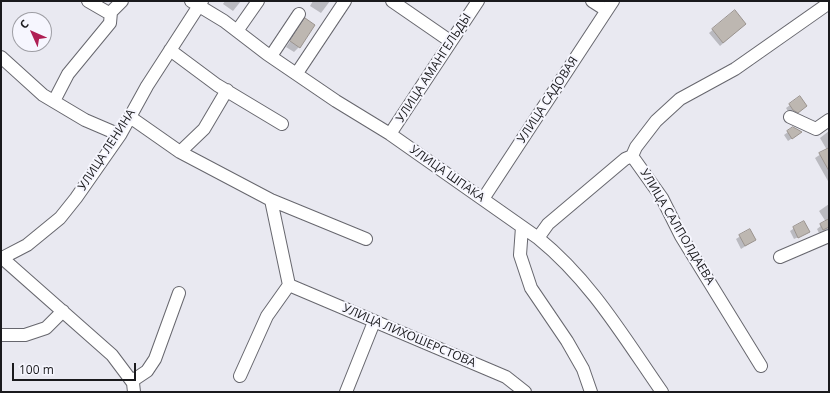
<!DOCTYPE html>
<html>
<head>
<meta charset="utf-8">
<style>
  body { margin:0 }
  #map { position:relative; width:830px; height:393px; overflow:hidden; background:#e9e9f1; font-family:"Open Sans",sans-serif }
  canvas { display:block }
  .frame { position:absolute; inset:0; border:2px solid #1a1a1d; pointer-events:none }
  .north { position:absolute; left:12px; top:12px; width:40px; height:40px; box-sizing:border-box; background:#f6f6fe; border:1px solid #9e9ea4; border-radius:50%; rotate:315deg; font-size:11px; font-weight:700; line-height:16px; text-align:center; color:#1a1a1d }
  .north::after { content:''; display:block; margin:auto; width:14px; height:18px; background:#af1f54; clip-path:polygon(50% 0,100% 100%,50% 72%,0 100%) }
  .scale { position:absolute; left:12px; top:363px; width:124px; height:18px; box-sizing:border-box; border:2px solid #1a1a1d; border-top:0; padding-left:5px; font-size:12px; line-height:14px; white-space:nowrap; color:#1a1a1d; -webkit-text-stroke:3px #f6f6fe; paint-order:stroke }
</style>
</head>
<body>
<div id="map">
<canvas width="830" height="393"></canvas>
<div class="frame"></div>
<div class="north">С</div>
<div class="scale">100 m</div>
</div>
<script>
const ctx = document.querySelector('canvas').getContext('2d');
ctx.lineJoin = 'round';
function fillPath(path, color) {
  ctx.fillStyle = color;
  ctx.fill(path, 'evenodd');
}
function trace(path, color, width, dash) {
  ctx.strokeStyle = color;
  ctx.lineWidth = width;
  ctx.lineCap = dash ? 'butt' : 'round';
  ctx.setLineDash(dash || []);
  ctx.stroke(path);
}
function write(font, color, halo, rows, align = 'center') {
  ctx.font = font + ' "Open Sans",sans-serif';
  ctx.lineWidth = 4;
  ctx.setLineDash([]);
  ctx.textBaseline = 'middle';
  ctx.strokeStyle = halo;
  ctx.fillStyle = color;
  for (const [text, x, y, turn = 0] of rows) {
    ctx.save();
    ctx.translate(x, y);
    ctx.rotate((+turn || 0) * Math.PI / 180);
    ctx.textAlign = isNaN(turn) ? turn : align;
    if (halo) ctx.strokeText(text, 0, 0);
    ctx.fillText(text, 0, 0);
    ctx.restore();
  }
}
fillPath(new Path2D(`
  M 225,1 L 241,1 L 233,11 L 223,4 Z
  M 313,1 L 330,1 L 321,13 L 310,6 Z
  M 735,11 L 742,27 L 720,46 L 709,33 Z
  M 305,20 L 299,47 L 294,52 L 286,47 Z
  M 800,98 L 806,106 L 794,115 L 789,113 L 786,108 Z
  M 829,131 L 829,180 L 828,181 L 815,158 L 827,150 L 820,138 Z
  M 788,132 L 800,133 L 788,141 L 784,135 Z
  M 829,204 L 829,228 L 819,233 L 817,229 L 826,222 L 819,211 Z
  M 804,222 L 809,232 L 794,239 L 790,231 Z
  M 750,230 L 755,240 L 741,249 L 736,239 Z`), '#0003');
const building = new Path2D(`
  M 735,10 L 746,24 L 723,43 L 712,29 Z
  M 305,18 L 315,25 L 300,48 L 290,41 Z
  M 800,96 L 807,106 L 798,113 L 793,110 L 789,104 Z
  M 793,127 L 802,132 L 792,139 L 787,131 Z
  M 829,148 L 829,171 L 819,153 Z
  M 829,219 L 829,227 L 823,230 L 820,224 Z
  M 804,221 L 810,232 L 798,238 L 793,227 Z
  M 750,229 L 756,240 L 745,246 L 739,235 Z`);
fillPath(building, '#bdb7b1');
trace(building, '#9a938e', 1);
const minor = new Path2D(`
  M 88,1 L 107,12 L 111,12 L 122,1
  M 191,1 L 224,21 L 267,54 L 336,101 L 390,134 L 538,238 C 591,281 623,336 662,392
  M 392,1 L 450,41
  M 592,1 L 606,10
  M 237,31 L 258,1
  M 170,50 L 217,85 L 282,124
  M 271,56 L 299,14
  M 1,57 L 43,95 L 85,120 L 120,135
  M 297,73 L 345,1
  M 54,101 L 68,74 L 110,23 L 111,12
  M 130,117 L 180,152 L 271,200 L 366,239
  M 790,117 L 816,129 L 829,120
  M 390,134 L 478,1
  M 180,152 L 204,129 L 227,90
  M 632,156 L 636,147 L 656,121 L 680,99 L 735,69 L 829,3
  M 483,199 L 613,1
  M 522,227 L 520,255 L 531,288 L 567,341 L 583,369 L 591,392
  M 538,238 L 548,224 L 625,159 L 632,156 L 662,198 L 681,236 L 761,366
  M 1,257 L 112,355 L 133,383 L 134,392
  M 780,257 L 829,236
  M 2,258 L 27,245 L 60,218 L 76,198 L 120,135 L 147,86 L 202,1
  M 289,285 L 506,377 L 525,392
  M 1,335 L 25,335 L 46,328 L 63,311
  M 240,376 L 267,316 L 289,285 L 271,200
  M 132,381 L 147,371 L 155,359 L 179,293
  M 346,392 L 374,322`);
trace(minor, '#67676e', 14);
trace(minor, '#fff', 12);
write('12px', '#1a1a1d', '#f6f6fe', [
  ["УЛИЦА АМАНГЕЛЬДЫ",434,68,-57],
  ["УЛИЦА САДОВАЯ",548,100,-57],
  ["УЛИЦА ЛЕНИНА",107,150,-57],
  ["УЛИЦА ШПАКА",447,174,35],
  ["УЛИЦА САЛПОЛДАЕВА",677,227,59],
  ["УЛИЦА ЛИХОШЕРСТОВА",409,336,23]
]);
</script>
</body>
</html>
